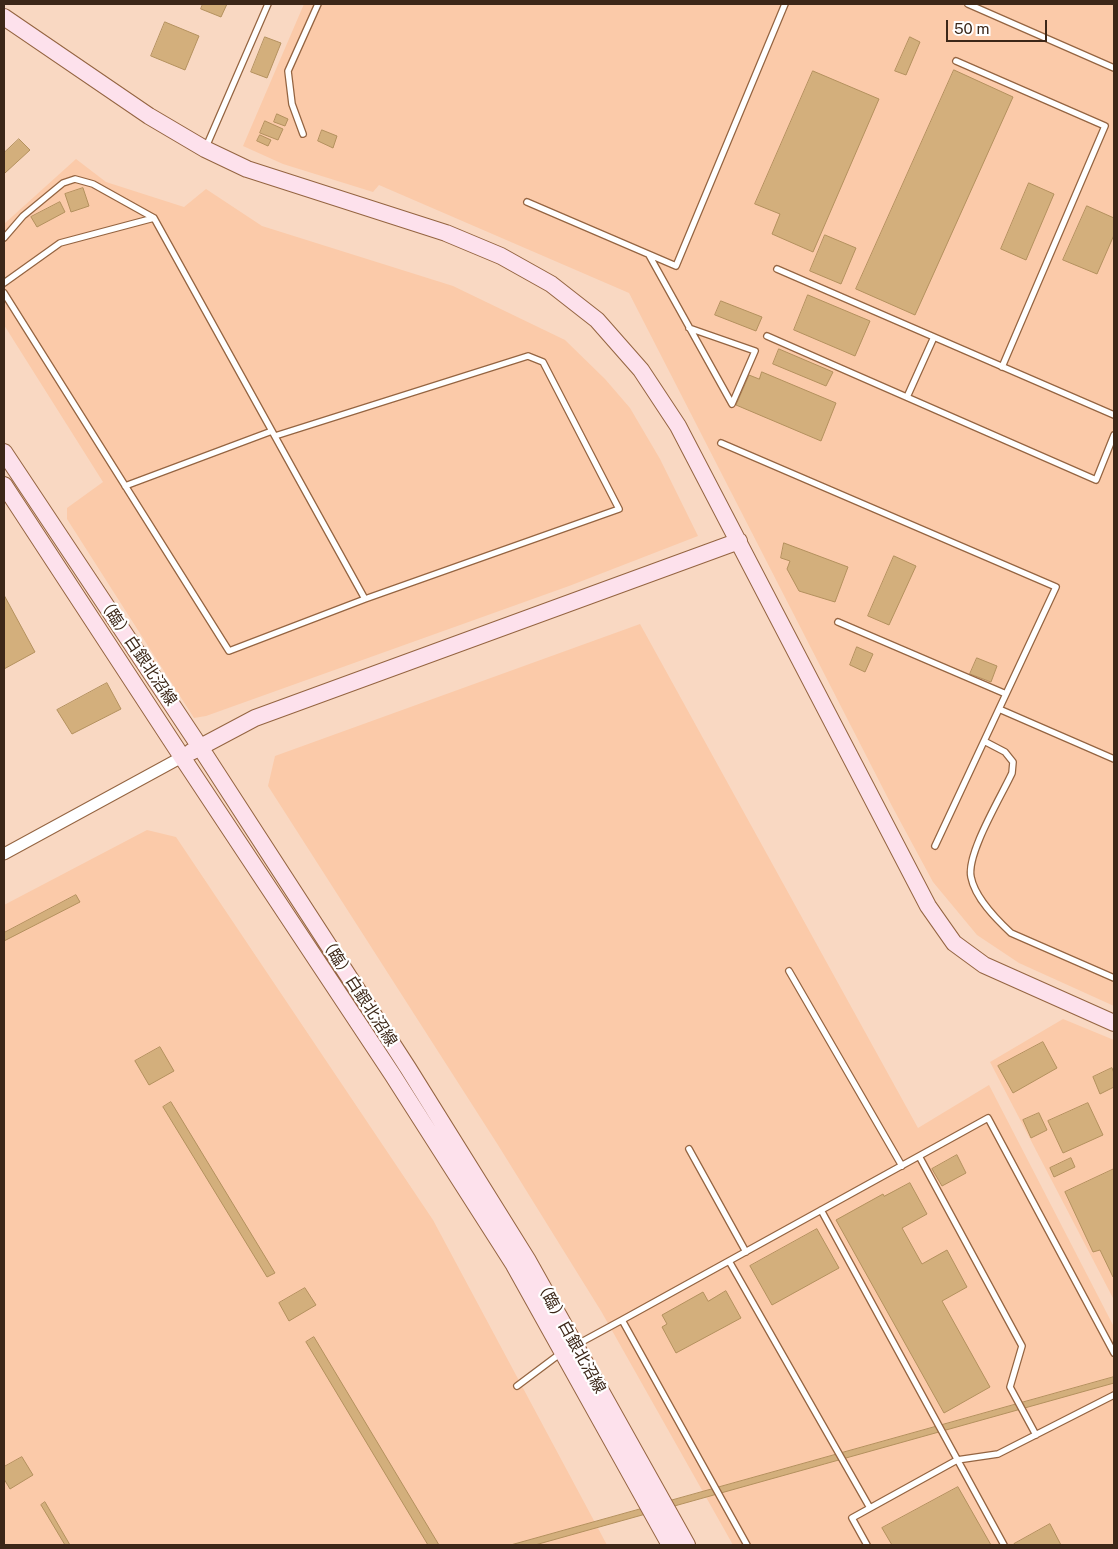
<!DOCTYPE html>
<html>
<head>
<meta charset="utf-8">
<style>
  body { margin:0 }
  #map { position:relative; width:1118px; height:1549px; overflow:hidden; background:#f9d8c2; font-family:"Public Sans",sans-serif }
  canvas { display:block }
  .frame { position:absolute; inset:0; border:5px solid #3c2718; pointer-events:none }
  .scale { position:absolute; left:946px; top:20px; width:101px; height:22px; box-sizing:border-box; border:2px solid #3c2718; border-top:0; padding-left:6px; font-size:15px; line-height:18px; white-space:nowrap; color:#3c2718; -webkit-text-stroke:4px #fff; paint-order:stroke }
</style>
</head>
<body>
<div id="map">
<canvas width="1118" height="1549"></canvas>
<div class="frame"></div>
<div class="scale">50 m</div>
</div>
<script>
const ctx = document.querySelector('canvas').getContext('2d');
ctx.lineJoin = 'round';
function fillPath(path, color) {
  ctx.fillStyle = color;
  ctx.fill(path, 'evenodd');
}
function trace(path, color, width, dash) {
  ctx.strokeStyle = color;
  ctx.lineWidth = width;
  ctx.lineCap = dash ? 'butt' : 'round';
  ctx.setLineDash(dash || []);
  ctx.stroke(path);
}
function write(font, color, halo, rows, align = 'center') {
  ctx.font = font + ' "Public Sans","Noto Sans JP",sans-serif';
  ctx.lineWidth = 4.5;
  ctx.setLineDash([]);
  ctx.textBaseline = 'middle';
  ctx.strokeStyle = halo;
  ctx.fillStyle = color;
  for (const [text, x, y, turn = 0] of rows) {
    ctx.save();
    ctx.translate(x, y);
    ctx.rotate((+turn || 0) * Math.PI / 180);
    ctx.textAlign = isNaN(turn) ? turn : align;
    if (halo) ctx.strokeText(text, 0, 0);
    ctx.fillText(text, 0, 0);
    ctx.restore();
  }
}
fillPath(new Path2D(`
  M 304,4 L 1114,4 L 1114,1006 L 1019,963 L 977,935 L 933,882 L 893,808 L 629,293 L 379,185 L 373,192 L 283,164 L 243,146 Z
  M 76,159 L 106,182 L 184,207 L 206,189 L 262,226 L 453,286 L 565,340 L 605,379 L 630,408 L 660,459 L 698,536 L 569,586 L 206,716 L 194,718 L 67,519 L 67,508 L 103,482 L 4,325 L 4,224 Z
  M 640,624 L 918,1128 L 989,1085 L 1114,1327 L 1114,1545 L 733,1545 L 601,1311 L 498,1145 L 268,786 L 275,756 Z
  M 147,830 L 176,837 L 433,1220 L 607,1545 L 4,1545 L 4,905 Z
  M 1063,1019 L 1114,1040 L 1114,1300 L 990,1062 Z`), '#fbcaa9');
const building = new Path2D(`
  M 203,4 L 227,4 L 221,17 L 201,9 Z
  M 165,22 L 199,36 L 185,70 L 151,56 Z
  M 265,37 L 281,43 L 267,78 L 251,72 Z
  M 910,37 L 920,42 L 906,75 L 895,71 Z
  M 954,70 L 1013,97 L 915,315 L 856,289 Z
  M 813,71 L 879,99 L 813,252 L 772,234 L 780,214 L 755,204 Z
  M 277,114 L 288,119 L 285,126 L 274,122 Z
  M 265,121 L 283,129 L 278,140 L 260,133 Z
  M 322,130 L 337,136 L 333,148 L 318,141 Z
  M 260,135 L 271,140 L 268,146 L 257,141 Z
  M 19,139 L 30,150 L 5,173 L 4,171 L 4,153 Z
  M 1029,183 L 1054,194 L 1026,260 L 1001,249 Z
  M 83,188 L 89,206 L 71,212 L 65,194 Z
  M 60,202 L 65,212 L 37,227 L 31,217 Z
  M 1087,206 L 1114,218 L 1114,235 L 1097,274 L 1063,260 Z
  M 825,235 L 856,248 L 841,284 L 810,271 Z
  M 808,295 L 870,321 L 855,356 L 794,330 Z
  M 721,301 L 762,317 L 756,331 L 715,315 Z
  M 779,349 L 833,372 L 826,386 L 773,364 Z
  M 762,372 L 836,403 L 821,441 L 736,405 L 749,375 L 759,379 Z
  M 784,543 L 848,567 L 835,602 L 799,591 L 787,569 L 790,561 L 781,558 Z
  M 894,556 L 916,566 L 889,625 L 868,616 Z
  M 4,595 L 35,652 L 4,669 Z
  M 857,647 L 873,654 L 865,672 L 850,665 Z
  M 977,658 L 997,666 L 991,682 L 970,674 Z
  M 107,683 L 121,709 L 72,734 L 57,710 Z
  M 76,895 L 80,902 L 4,941 L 4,933 Z
  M 1043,1042 L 1057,1068 L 1013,1093 L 998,1066 Z
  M 160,1047 L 174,1071 L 149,1085 L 135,1061 Z
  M 1112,1068 L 1114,1073 L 1114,1087 L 1100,1094 L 1093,1077 Z
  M 171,1102 L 275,1273 L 267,1277 L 163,1107 Z
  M 1088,1103 L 1103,1135 L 1063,1153 L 1048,1121 Z
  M 1039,1113 L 1047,1130 L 1031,1138 L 1023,1120 Z
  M 957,1155 L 966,1173 L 942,1186 L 932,1169 Z
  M 1071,1158 L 1075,1167 L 1054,1177 L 1050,1168 Z
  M 1114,1169 L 1114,1276 L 1113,1277 L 1100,1250 L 1093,1252 L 1065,1192 Z
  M 910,1183 L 927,1214 L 902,1228 L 922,1264 L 947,1250 L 967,1287 L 942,1301 L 990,1387 L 944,1413 L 836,1220 L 883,1194 L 884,1196 Z
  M 817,1229 L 839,1268 L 772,1305 L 750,1266 Z
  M 305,1288 L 316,1305 L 289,1321 L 279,1303 Z
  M 726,1291 L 741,1318 L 676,1353 L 662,1327 L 667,1324 L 662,1315 L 703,1292 L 708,1301 Z
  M 314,1337 L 439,1545 L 428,1545 L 306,1342 Z
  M 1114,1377 L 1114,1383 L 535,1545 L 511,1545 Z
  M 22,1457 L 33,1475 L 10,1489 L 4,1479 L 4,1467 Z
  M 958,1487 L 991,1545 L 892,1545 L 882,1528 Z
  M 45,1502 L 70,1545 L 65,1545 L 41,1505 Z
  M 1050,1524 L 1061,1545 L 1014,1545 L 1014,1544 Z`);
fillPath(building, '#d3af7c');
trace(building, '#b4915e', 1);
const lane = new Path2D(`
  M 968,4 L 1114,68
  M 956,61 L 1105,126 L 1002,367
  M 303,134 L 292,104 L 288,71 L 318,4
  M 206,147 L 268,4
  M 527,202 L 676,266 L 785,4
  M 4,238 L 23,216 L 63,183 L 75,179 L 93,184 L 154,218 L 365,599 L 619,509 L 543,362 L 528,356 L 275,436
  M 649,255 L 732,404 L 755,351 L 689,328
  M 777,269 L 1114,415
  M 4,283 L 60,243 L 154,218
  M 4,293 L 229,651 L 365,599
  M 767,336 L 1096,480 L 1114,435
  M 907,397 L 934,337
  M 721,443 L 1056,587 L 999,709
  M 125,486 L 272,431
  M 838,622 L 1006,694
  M 984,741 L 1005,752 L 1013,762 L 1012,773 C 1002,795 966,854 971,877 C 975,898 996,919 1011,933 L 1114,978
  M 935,846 L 999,709 L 1114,759
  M 789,971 L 902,1166
  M 689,1149 L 746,1252
  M 919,1156 L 1022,1346 L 1010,1387 L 1036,1435
  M 821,1210 L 1004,1545
  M 729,1261 L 870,1508
  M 576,1345 L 622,1320
  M 517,1386 L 561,1353
  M 747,1545 L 622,1320 L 988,1118 L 1114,1353
  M 867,1545 L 852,1518 L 957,1460 L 998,1454 L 1114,1395`);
const street = new Path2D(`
  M 4,854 L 182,757`);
const secondary = new Path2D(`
  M 4,17 L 149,116 L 205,149 L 247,169 L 446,233 L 501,256 L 551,284 L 597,320 L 641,370 L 678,426 L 928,906 L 954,943 L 984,965 L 1114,1023
  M 4,452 L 200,747 L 408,1068 L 527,1259 L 687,1545
  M 4,485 L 182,757 L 392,1074 L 514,1265 L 670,1545
  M 191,752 L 255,718 L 739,541`);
trace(lane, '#946441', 8);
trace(street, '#946441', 13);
trace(secondary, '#946441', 18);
trace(lane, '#fff', 5.5);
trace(street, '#fff', 11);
trace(secondary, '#fde1ec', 16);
write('16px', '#3c2718', '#fff', [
  ["（臨）白銀北沼線",137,651,56],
  ["（臨）白銀北沼線",358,991,57],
  ["（臨）白銀北沼線",570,1336,61]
]);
</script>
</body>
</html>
